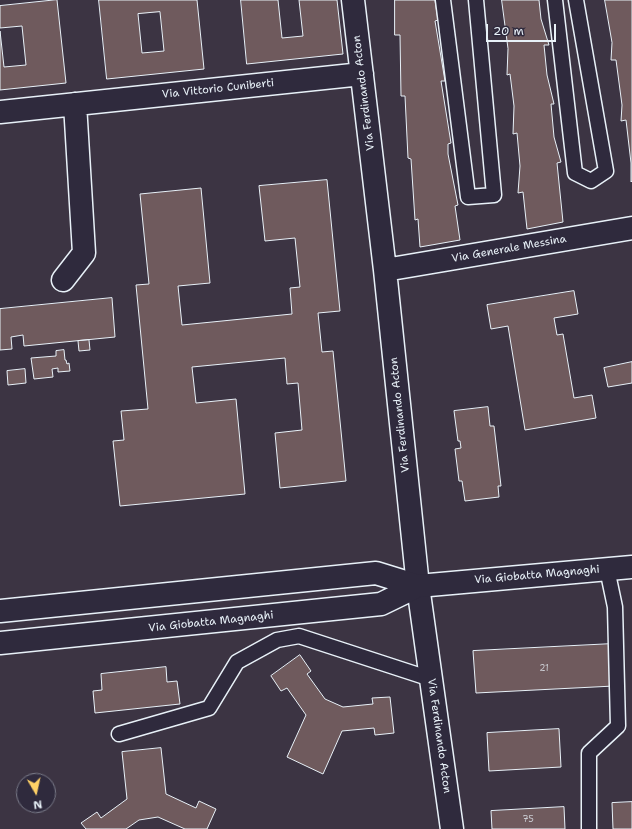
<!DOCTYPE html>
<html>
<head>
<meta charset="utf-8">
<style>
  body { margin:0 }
  #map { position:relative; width:632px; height:829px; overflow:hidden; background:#3c3443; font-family:"Shantell Sans",sans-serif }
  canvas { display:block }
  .north { position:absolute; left:16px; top:773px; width:40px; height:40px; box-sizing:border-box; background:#2f2a3d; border:1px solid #797a88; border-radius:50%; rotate:171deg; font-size:11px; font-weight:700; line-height:16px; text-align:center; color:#e8f1f8 }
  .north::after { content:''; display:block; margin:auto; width:14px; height:18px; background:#ffd166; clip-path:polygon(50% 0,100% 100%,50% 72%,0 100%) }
  .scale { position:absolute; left:486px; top:24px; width:70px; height:18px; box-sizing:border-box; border:2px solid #e8f1f8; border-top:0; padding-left:5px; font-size:12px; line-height:14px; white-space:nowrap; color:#e8f1f8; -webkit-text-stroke:3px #2f2a3d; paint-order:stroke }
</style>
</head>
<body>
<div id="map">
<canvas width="632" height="829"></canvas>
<div class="north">N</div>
<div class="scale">20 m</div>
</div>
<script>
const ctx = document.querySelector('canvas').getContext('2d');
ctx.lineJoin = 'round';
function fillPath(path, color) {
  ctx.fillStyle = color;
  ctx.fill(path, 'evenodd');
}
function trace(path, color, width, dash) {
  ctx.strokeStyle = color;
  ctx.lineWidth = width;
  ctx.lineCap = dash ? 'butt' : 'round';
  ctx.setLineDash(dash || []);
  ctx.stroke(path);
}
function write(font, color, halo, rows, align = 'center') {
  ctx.font = font + ' "Shantell Sans",sans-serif';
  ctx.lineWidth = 3;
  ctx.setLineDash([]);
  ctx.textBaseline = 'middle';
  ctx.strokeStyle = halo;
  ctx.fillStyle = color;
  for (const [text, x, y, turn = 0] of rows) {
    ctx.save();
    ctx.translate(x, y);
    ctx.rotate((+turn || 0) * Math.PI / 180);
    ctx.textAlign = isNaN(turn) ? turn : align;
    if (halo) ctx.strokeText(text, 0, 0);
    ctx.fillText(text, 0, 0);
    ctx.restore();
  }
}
const building = new Path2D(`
  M 57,0 L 66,83 L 0,90 L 0,31 L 4,67 L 26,65 L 22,26 L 0,28 L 0,6 Z
  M 99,0 L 197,0 L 204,69 L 107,79 ZM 160,12 L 164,51 L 142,53 L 138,14 Z
  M 241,0 L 278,0 L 282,38 L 303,36 L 299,0 L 337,0 L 343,54 L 247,64 Z
  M 395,0 L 435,0 L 438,20 L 435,21 L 445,81 L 441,81 L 451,143 L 448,144 L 448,154 L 458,205 L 455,206 L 460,240 L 420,247 L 418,219 L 415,220 L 411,159 L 408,158 L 405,96 L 401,96 L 400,35 L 395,35 Z
  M 502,0 L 539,0 L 541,19 L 549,45 L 544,45 L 547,75 L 554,104 L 551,104 L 554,137 L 561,162 L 557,163 L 563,222 L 527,229 L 523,192 L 518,193 L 520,166 L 517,133 L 513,134 L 514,106 L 510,74 L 507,75 L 508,49 Z
  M 605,0 L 632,0 L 632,181 L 631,182 L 631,163 L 626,120 L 621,121 L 622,105 L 616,60 L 611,60 L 612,43 Z
  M 327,180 L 340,311 L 318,313 L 322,352 L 333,351 L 346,481 L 280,488 L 275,433 L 302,430 L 298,383 L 287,384 L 285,358 L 192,367 L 196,403 L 236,399 L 245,494 L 120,506 L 113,441 L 124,440 L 121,411 L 148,409 L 136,285 L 149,284 L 140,194 L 201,188 L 210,283 L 178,286 L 182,325 L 292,314 L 290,288 L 300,287 L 295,238 L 265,241 L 259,186 Z
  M 574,291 L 578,314 L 554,318 L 557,335 L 563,334 L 574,398 L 592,395 L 596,418 L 525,430 L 508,326 L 491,329 L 487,305 Z
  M 112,298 L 115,337 L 24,346 L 23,335 L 11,337 L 12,349 L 0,350 L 0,309 Z
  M 89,340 L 90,350 L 79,351 L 78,341 Z
  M 64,350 L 65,360 L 66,360 L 67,364 L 69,363 L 70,371 L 58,372 L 58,368 L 52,369 L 53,377 L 34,379 L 31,358 L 56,356 L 56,351 Z
  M 632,362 L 632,383 L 608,387 L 604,368 Z
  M 25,369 L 26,383 L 8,385 L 7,371 Z
  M 488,407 L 490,426 L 494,426 L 501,486 L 498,486 L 499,497 L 465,501 L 462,481 L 459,481 L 455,449 L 461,448 L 460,441 L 458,441 L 454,411 Z
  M 612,644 L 614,686 L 476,693 L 473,651 Z
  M 300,655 L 311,671 L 307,674 L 325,699 L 343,707 L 373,704 L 372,698 L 390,697 L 394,733 L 375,735 L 374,728 L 342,731 L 323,774 L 287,757 L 306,715 L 287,688 L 281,691 L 271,676 Z
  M 166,667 L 167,682 L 177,681 L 180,704 L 95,713 L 93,691 L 102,690 L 101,674 Z
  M 559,729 L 561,767 L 489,771 L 487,733 Z
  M 161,748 L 166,794 L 196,808 L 199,801 L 216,809 L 207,829 L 185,829 L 158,817 L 139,820 L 126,829 L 86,829 L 81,823 L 97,812 L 101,818 L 127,799 L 122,752 Z
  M 632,802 L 632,829 L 613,829 L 612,803 Z
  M 564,807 L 565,829 L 492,829 L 491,811 Z`);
fillPath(building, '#6f5a5d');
trace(building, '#e8f1f8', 1);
const lane = new Path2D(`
  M 443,0 L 468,197 L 494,195 L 476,0
  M 555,0 L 575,173 L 591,181 L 606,171 L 576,0
  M 119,734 L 209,708 L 237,662 L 277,640 L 299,636 L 431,679
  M 589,829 L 589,753 L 618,726 L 615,607 L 607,569`);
const street = new Path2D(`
  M 353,0 L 385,270 L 418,586 L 452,829
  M 0,112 L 362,74
  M 385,270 L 632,228
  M 63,280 L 84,253 L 75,104`);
const secondary = new Path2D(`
  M 0,611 L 376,573 L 418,586 L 632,567
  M 0,643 L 381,604 L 418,586`);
trace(lane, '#e8f1f8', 17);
trace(street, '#e8f1f8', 25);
trace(secondary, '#e8f1f8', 25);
trace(lane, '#2f2a3d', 14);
trace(street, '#2f2a3d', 22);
trace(secondary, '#2f2a3d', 22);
write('9px', '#cacbd1', null, [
  ["21",544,669],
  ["75",528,820]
]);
write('11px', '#e8f1f8', '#2f2a3d', [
  ["Via Vittorio Cuniberti",218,89,-6],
  ["Via Ferdinando Acton",364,93,-97],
  ["Via Generale Messina",509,249,-10],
  ["Via Ferdinando Acton",400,415,-96],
  ["Via Giobatta Magnaghi",537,575,-5],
  ["Via Giobatta Magnaghi",211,622,-6],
  ["Via Ferdinando Acton",439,736,82]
]);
</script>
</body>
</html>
